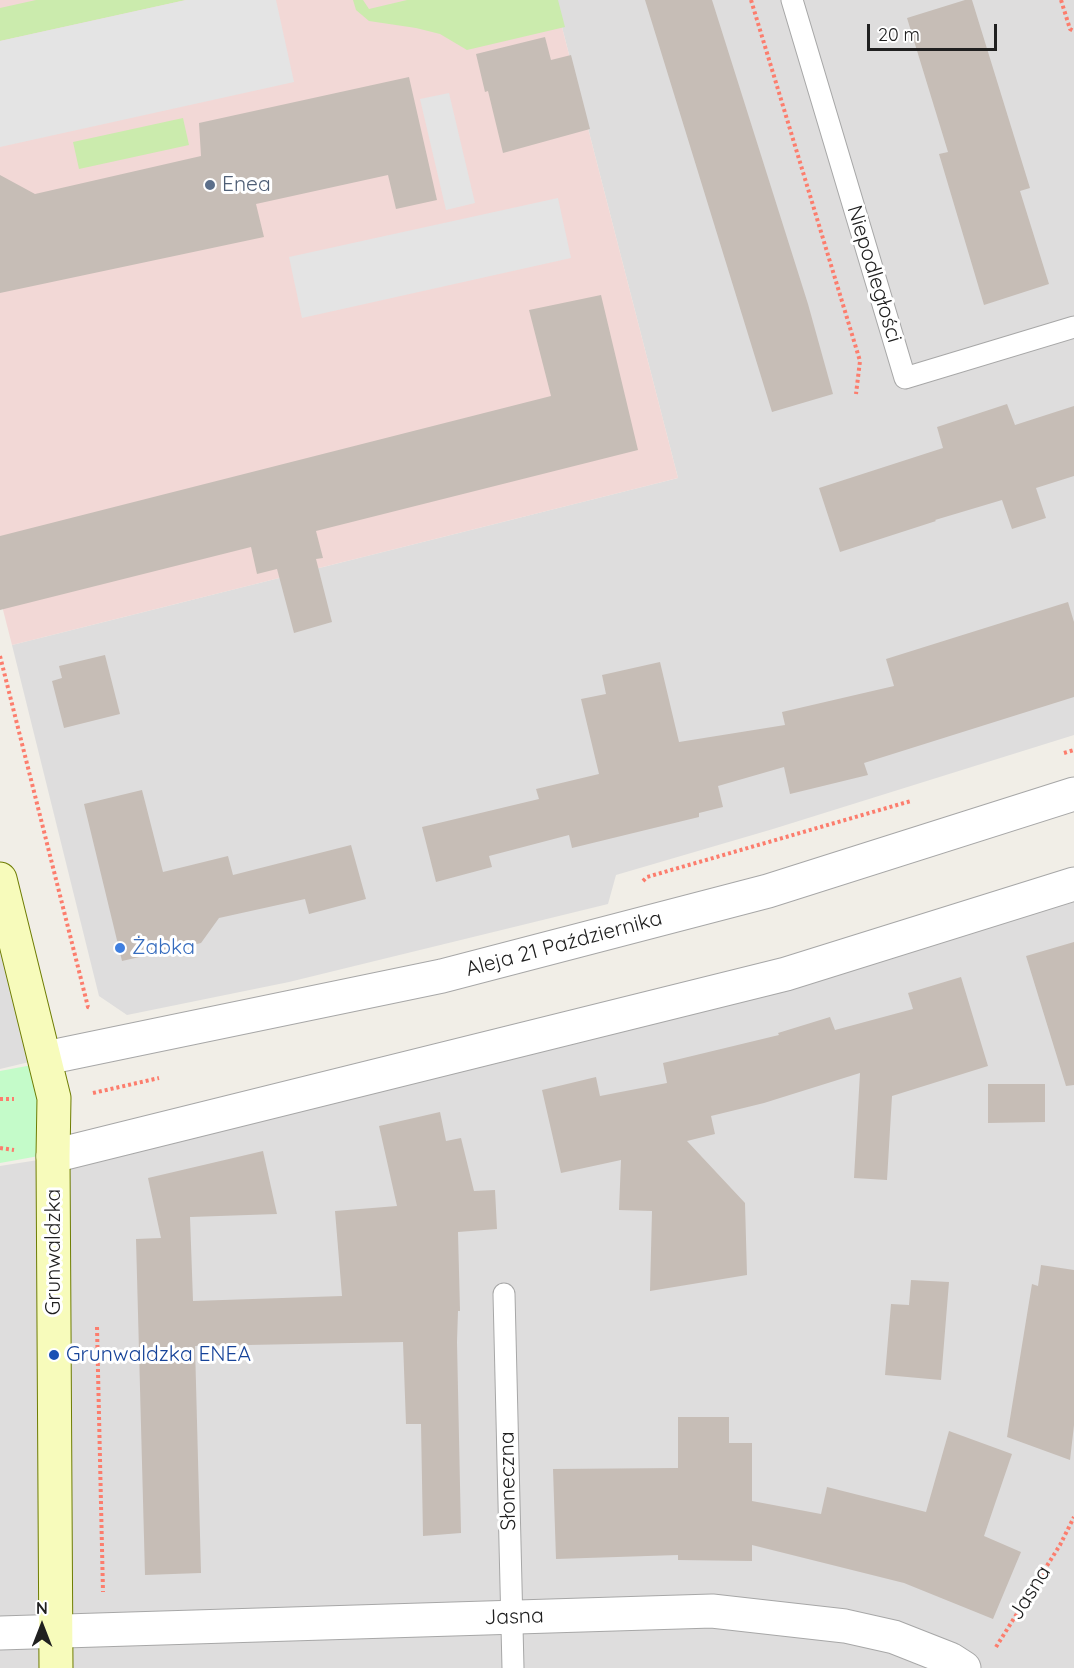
<!DOCTYPE html>
<html>
<head>
<meta charset="utf-8">
<style>
  body { margin:0 }
  #map { position:relative; width:1074px; height:1668px; overflow:hidden; background:#f1eee7; font-family:Quicksand,sans-serif }
  canvas { display:block }
  .north { position:absolute; left:12px; top:1596px; width:60px; height:60px; -webkit-text-stroke:4px #fff; paint-order:stroke; rotate:0deg; font-size:16px; font-weight:700; line-height:24px; text-align:center; color:#202020 }
  .north::after { content:''; display:block; margin:auto; width:21px; height:27px; background:#202020; clip-path:polygon(50% 0,100% 100%,50% 72%,0 100%) }
  .scale { position:absolute; left:867px; top:24px; width:130px; height:27px; box-sizing:border-box; border:3px solid #202020; border-top:0; padding-left:8px; font-size:18px; line-height:21px; white-space:nowrap; color:#202020; -webkit-text-stroke:4px #fff; paint-order:stroke }
</style>
</head>
<body>
<div id="map">
<canvas width="1074" height="1668"></canvas>
<div class="north">N</div>
<div class="scale">20 m</div>
</div>
<script>
const ctx = document.querySelector('canvas').getContext('2d');
ctx.lineJoin = 'round';
function fillPath(path, color) {
  ctx.fillStyle = color;
  ctx.fill(path, 'evenodd');
}
function trace(path, color, width, dash) {
  ctx.strokeStyle = color;
  ctx.lineWidth = width;
  ctx.lineCap = dash ? 'butt' : 'round';
  ctx.setLineDash(dash || []);
  ctx.stroke(path);
}
function write(font, color, halo, rows, align = 'center') {
  ctx.font = font + ' Quicksand,sans-serif';
  ctx.lineWidth = 6;
  ctx.setLineDash([]);
  ctx.textBaseline = 'middle';
  ctx.strokeStyle = halo;
  ctx.fillStyle = color;
  for (const [text, x, y, turn = 0] of rows) {
    ctx.save();
    ctx.translate(x, y);
    ctx.rotate((+turn || 0) * Math.PI / 180);
    ctx.textAlign = isNaN(turn) ? turn : align;
    if (halo) ctx.strokeText(text, 0, 0);
    ctx.fillText(text, 0, 0);
    ctx.restore();
  }
}
fillPath(new Path2D(`
  M 555,0 L 1074,0 L 1074,735 L 773,829 L 616,875 L 608,904 L 289,982 L 127,1015 L 99,996 L 12,645 L 678,478 Z
  M 0,878 L 46,1058 L 0,1069 Z
  M 1074,894 L 1074,1668 L 63,1668 L 60,1168 Z
  M 51,1158 L 50,1668 L 0,1668 L 0,1166 Z`), '#dedddd');
fillPath(new Path2D(`
  M 0,0 L 555,0 L 678,478 L 12,645 L 0,598 Z`), '#f2d8d6');
fillPath(new Path2D(`
  M 36,0 L 186,0 L 0,41 L 0,8 Z
  M 353,0 L 363,0 L 369,9 L 407,0 L 558,0 L 565,27 L 467,50 L 440,34 L 416,28 L 369,21 L 356,10 Z
  M 183,118 L 189,145 L 79,169 L 73,142 Z`), '#cbebad');
fillPath(new Path2D(`
  M 43,1063 L 50,1154 L 0,1163 L 0,1071 Z`), '#c4fbc9');
fillPath(new Path2D(`
  M 186,0 L 276,0 L 294,82 L 0,147 L 0,41 Z
  M 449,93 L 475,203 L 446,210 L 420,99 Z
  M 558,198 L 571,258 L 302,318 L 289,257 Z`), '#e4e4e4');
fillPath(new Path2D(`
  M 645,0 L 712,0 L 808,304 L 833,394 L 772,412 Z
  M 965,0 L 972,0 L 1030,188 L 1020,191 L 1049,284 L 984,305 L 939,154 L 948,152 L 907,18 Z
  M 545,37 L 551,60 L 571,55 L 590,129 L 503,153 L 488,91 L 485,92 L 476,54 Z
  M 409,77 L 437,200 L 396,209 L 388,175 L 256,204 L 264,237 L 0,293 L 0,175 L 35,194 L 201,156 L 199,123 Z
  M 601,295 L 638,450 L 316,531 L 323,558 L 316,559 L 332,622 L 294,633 L 277,569 L 257,574 L 251,547 L 0,610 L 0,536 L 551,396 L 529,310 Z
  M 1007,404 L 1015,425 L 1074,406 L 1074,476 L 1036,488 L 1046,518 L 1012,529 L 1002,500 L 935,520 L 936,521 L 840,552 L 819,488 L 943,448 L 937,427 Z
  M 1068,602 L 1074,622 L 1074,697 L 864,763 L 868,775 L 790,794 L 784,767 L 718,786 L 723,807 L 699,813 L 699,817 L 572,848 L 569,835 L 489,856 L 492,867 L 436,882 L 422,827 L 539,799 L 536,789 L 599,774 L 581,699 L 606,694 L 602,675 L 660,662 L 679,742 L 785,725 L 782,712 L 894,686 L 886,659 Z
  M 105,655 L 120,714 L 64,728 L 52,681 L 62,678 L 59,666 Z
  M 142,790 L 163,872 L 228,856 L 233,875 L 351,845 L 366,899 L 309,914 L 305,899 L 219,918 L 201,943 L 122,961 L 84,804 Z
  M 1074,942 L 1074,1085 L 1066,1086 L 1026,956 Z
  M 961,977 L 988,1066 L 892,1096 L 887,1180 L 854,1178 L 860,1073 L 764,1103 L 711,1116 L 715,1134 L 687,1141 L 745,1203 L 747,1275 L 650,1291 L 652,1211 L 619,1210 L 621,1160 L 561,1173 L 542,1090 L 596,1077 L 600,1096 L 667,1083 L 663,1063 L 779,1035 L 778,1033 L 830,1017 L 835,1030 L 913,1009 L 908,993 Z
  M 988,1084 L 1045,1084 L 1045,1122 L 988,1123 Z
  M 440,1112 L 446,1141 L 461,1138 L 474,1191 L 495,1190 L 497,1229 L 458,1232 L 460,1311 L 458,1311 L 457,1342 L 461,1533 L 423,1536 L 421,1424 L 406,1424 L 403,1342 L 195,1346 L 201,1573 L 145,1575 L 136,1239 L 161,1238 L 148,1178 L 263,1151 L 277,1214 L 190,1217 L 193,1301 L 342,1296 L 335,1211 L 397,1206 L 379,1126 Z
  M 1041,1265 L 1074,1270 L 1074,1425 L 1070,1460 L 1007,1437 L 1032,1284 L 1038,1286 Z
  M 911,1280 L 949,1282 L 941,1380 L 885,1375 L 891,1304 L 909,1305 Z
  M 678,1417 L 729,1417 L 729,1443 L 752,1443 L 752,1501 L 821,1514 L 827,1487 L 926,1512 L 949,1431 L 1012,1454 L 984,1536 L 1021,1552 L 993,1619 L 904,1583 L 752,1545 L 752,1561 L 678,1560 L 678,1555 L 556,1559 L 553,1469 L 678,1468 Z`), '#c6bdb6');
const lane = new Path2D(`
  M 792,0 L 905,378 L 1074,327
  M 504,1294 L 513,1668`);
const street = new Path2D(`
  M 46,1058 L 442,976 L 768,891 L 1074,794
  M 53,1156 L 786,974 L 1074,884
  M 0,1633 L 712,1611 L 845,1626 L 894,1637 L 950,1659 L 964,1668`);
const secondary = new Path2D(`
  M 0,879 L 54,1098 L 53,1156 L 56,1668`);
trace(lane, '#a7a7a7', 23);
trace(street, '#a7a7a7', 35);
trace(secondary, '#6e7c03', 35);
trace(new Path2D(`
  M 751,0 L 860,361 L 856,394
  M 1061,0 L 1070,29 L 1074,31
  M 0,656 L 88,1007 L 91,1008
  M 1064,753 L 1074,750
  M 643,881 L 647,877 L 911,801
  M 93,1093 L 159,1078
  M 0,1099 L 14,1099
  M 0,1148 L 14,1150
  M 97,1327 L 103,1592
  M 996,1647 L 1060,1545 L 1074,1517`), '#fc7d6d', 4, [3, 3]);
trace(lane, '#fff', 21);
trace(street, '#fff', 33);
trace(secondary, '#f7fbbb', 33);
for (const [x, y, r, color] of [
  [210,185,6,"#5c6f8a"],
  [120,948,6,"#3f7fe0"],
  [54,1355,6,"#1a4fb4"]
]) {
  const dot = new Path2D();
  dot.arc(x, y, r, 0, 2 * Math.PI);
  ctx.fillStyle = color;
  ctx.fill(dot);
  trace(dot, '#fff', 2);
}
write('21px', '#4e5e75', '#fff', [
  ["Enea",222,185]
], 'left');
write('21px', '#202020', '#fff', [
  ["Niepodległości",874,274,73],
  ["Aleja 21 Października",564,944,-15],
  ["Grunwaldzka",54,1252,-90],
  ["Słoneczna",508,1481,-91],
  ["Jasna",1030,1593,-58],
  ["Jasna",514,1617,-2]
]);
write('21px', '#366cbe', '#fff', [
  ["Żabka",132,948]
], 'left');
write('21px', '#164399', '#fff', [
  ["Grunwaldzka ENEA",66,1355]
], 'left');
</script>
</body>
</html>
